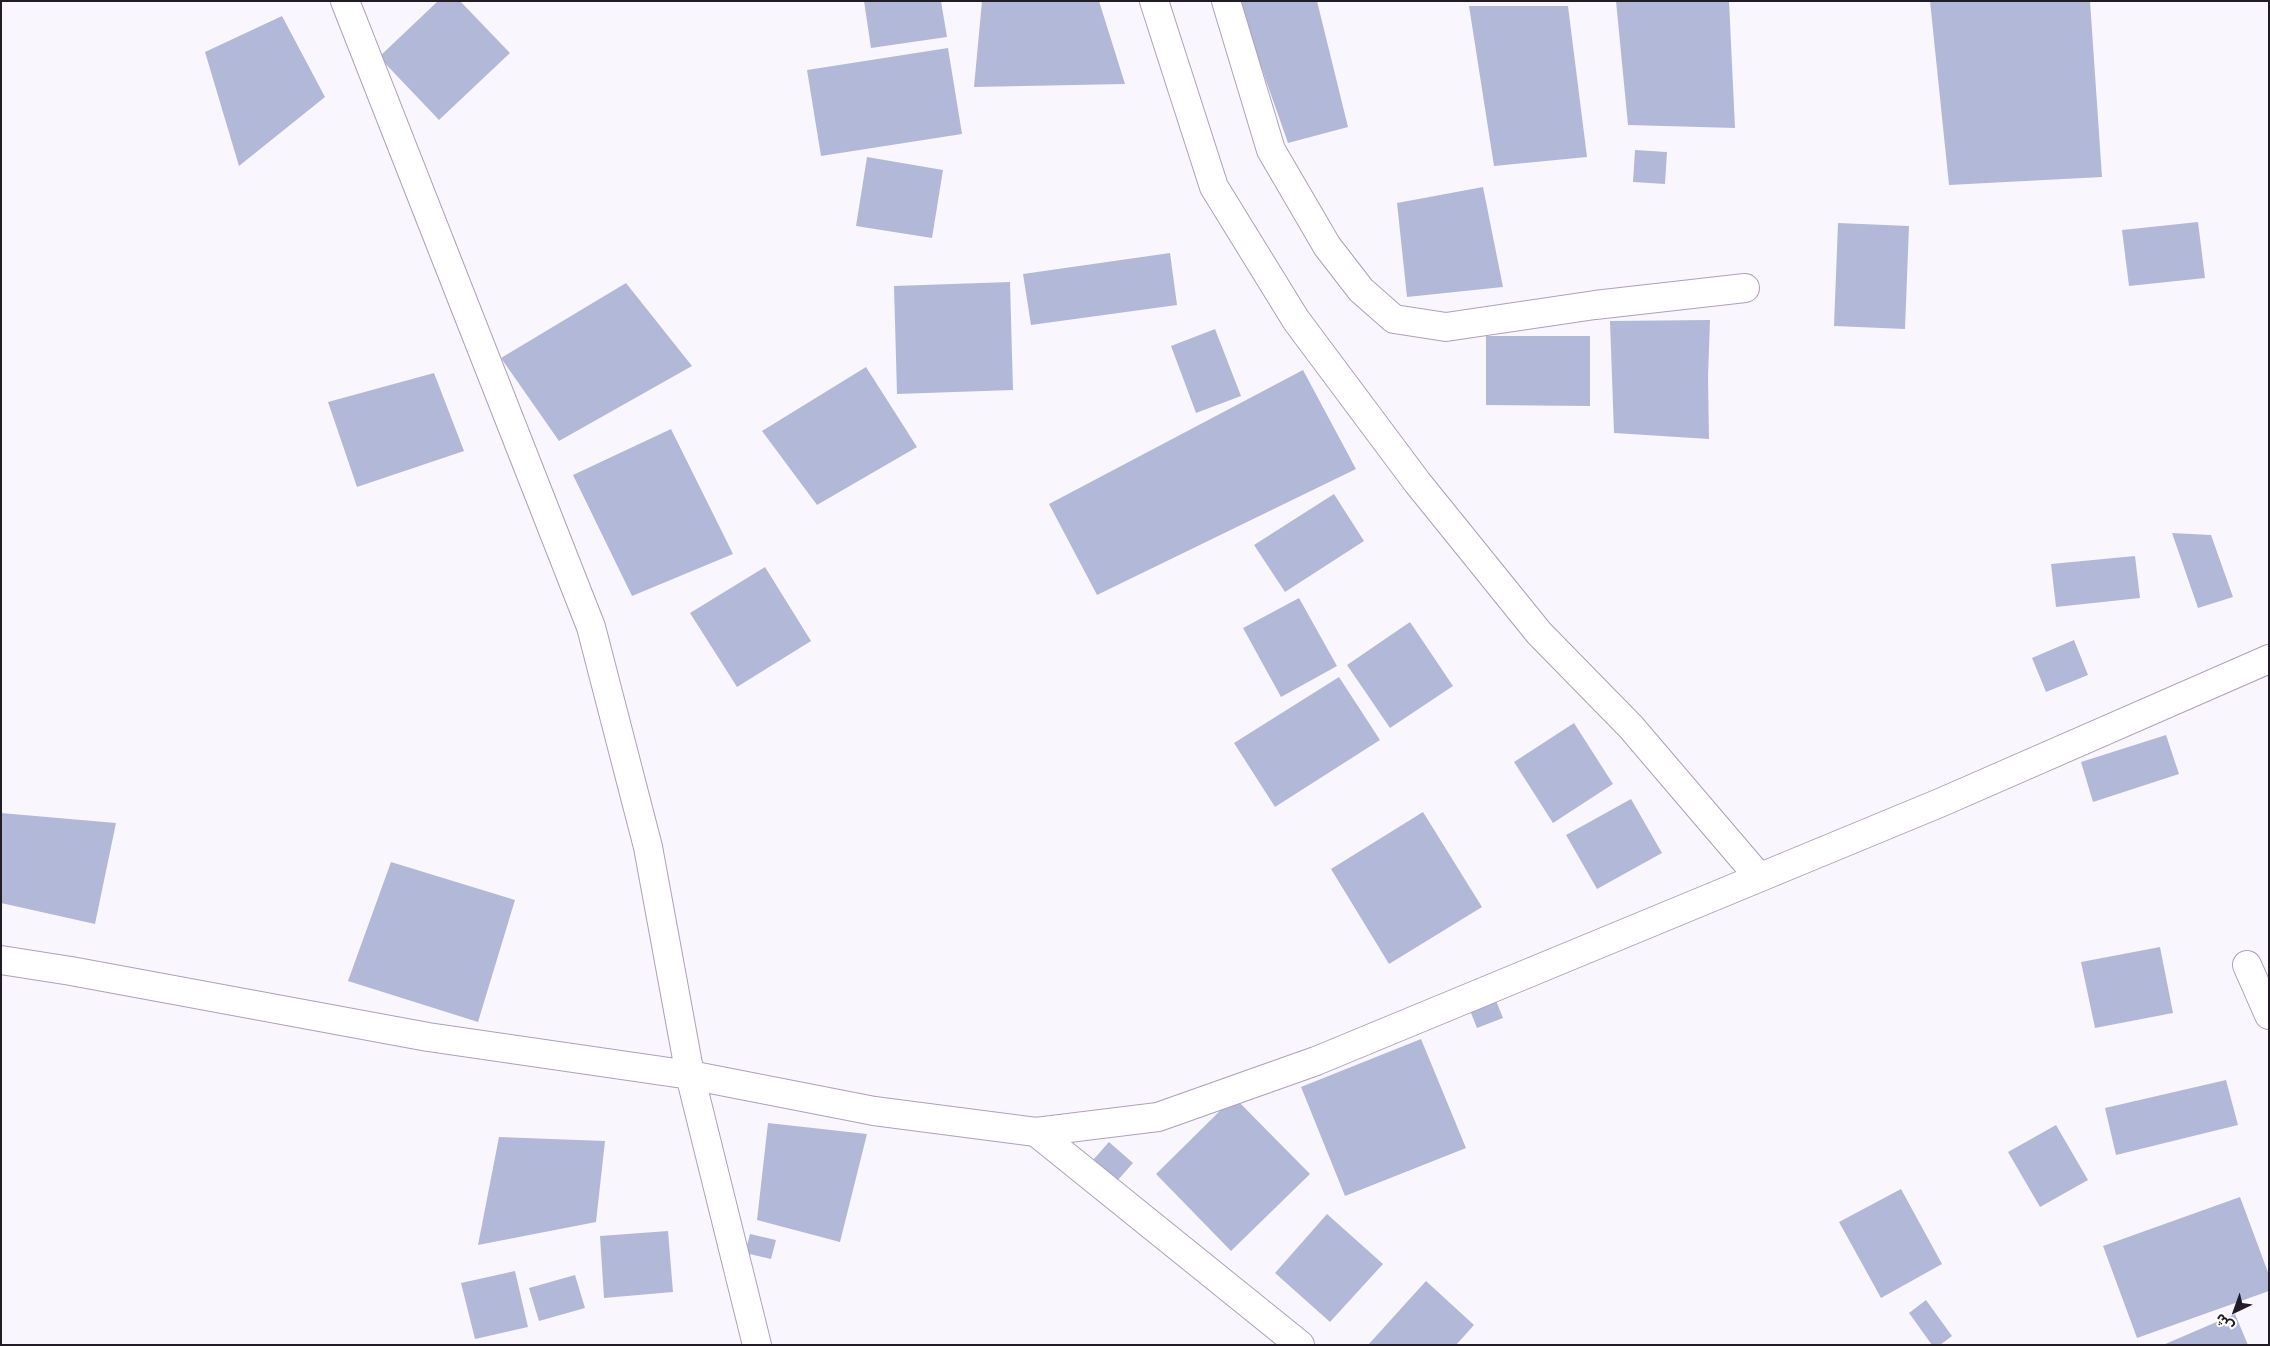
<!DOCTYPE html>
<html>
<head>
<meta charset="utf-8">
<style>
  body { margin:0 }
  #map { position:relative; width:2270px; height:1346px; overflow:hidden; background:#faf6fd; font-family:"Fira Sans","Noto Sans Arabic",sans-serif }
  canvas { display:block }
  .frame { position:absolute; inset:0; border:2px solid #221c27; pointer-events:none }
  .north { position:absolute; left:2210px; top:1286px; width:50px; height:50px; -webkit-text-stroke:4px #fff; paint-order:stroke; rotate:222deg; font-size:14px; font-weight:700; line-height:20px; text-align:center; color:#221c27 }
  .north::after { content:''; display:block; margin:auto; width:18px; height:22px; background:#221c27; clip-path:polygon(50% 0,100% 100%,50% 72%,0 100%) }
</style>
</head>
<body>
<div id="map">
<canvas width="2270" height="1346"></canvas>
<div class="frame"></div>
<div class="north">ش</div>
</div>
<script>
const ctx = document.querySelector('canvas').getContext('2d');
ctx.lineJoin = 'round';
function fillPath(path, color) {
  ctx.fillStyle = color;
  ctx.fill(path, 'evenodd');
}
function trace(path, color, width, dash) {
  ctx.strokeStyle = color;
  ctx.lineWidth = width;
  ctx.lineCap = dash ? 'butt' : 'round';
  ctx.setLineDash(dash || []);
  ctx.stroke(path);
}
fillPath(new Path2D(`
  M 438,1 L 460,1 L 510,53 L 439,120 L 379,57 Z
  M 864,1 L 941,1 L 947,37 L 871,48 Z
  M 982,1 L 1099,1 L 1125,84 L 974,87 Z
  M 1238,1 L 1317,1 L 1348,127 L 1288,143 Z
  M 1616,1 L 1729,1 L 1735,128 L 1628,125 Z
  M 1930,1 L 2090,1 L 2102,177 L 1949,185 Z
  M 1469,6 L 1568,6 L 1587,157 L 1494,166 Z
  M 282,16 L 325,97 L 239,166 L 205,52 Z
  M 948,48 L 962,134 L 821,156 L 807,70 Z
  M 1635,150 L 1667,152 L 1665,184 L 1633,182 Z
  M 867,157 L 943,170 L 932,238 L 856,226 Z
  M 1483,187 L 1503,287 L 1407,297 L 1397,203 Z
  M 2198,222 L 2205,278 L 2129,286 L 2122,230 Z
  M 1838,223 L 1909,226 L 1905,329 L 1834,326 Z
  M 1170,253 L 1177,305 L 1031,325 L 1023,274 Z
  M 1010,282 L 1013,390 L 897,394 L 894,286 Z
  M 626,283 L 692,366 L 559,441 L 501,358 Z
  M 1710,320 L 1708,377 L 1709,439 L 1614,433 L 1610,321 Z
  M 1215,329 L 1241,396 L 1196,413 L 1171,346 Z
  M 1486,336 L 1590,336 L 1590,406 L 1486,405 Z
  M 866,367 L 917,447 L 817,505 L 762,431 Z
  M 1303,370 L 1356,469 L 1097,595 L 1049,504 Z
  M 434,373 L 464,451 L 357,487 L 328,402 Z
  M 671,429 L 733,554 L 632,596 L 573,475 Z
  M 1334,494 L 1364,541 L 1285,592 L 1254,545 Z
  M 2172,533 L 2211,535 L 2233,597 L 2198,608 Z
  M 2135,556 L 2140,598 L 2056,607 L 2051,564 Z
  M 765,567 L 811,641 L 737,687 L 690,613 Z
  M 1299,598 L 1337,666 L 1281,697 L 1243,628 Z
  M 1410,622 L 1453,686 L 1390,728 L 1347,665 Z
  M 2074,640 L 2088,675 L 2046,692 L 2032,658 Z
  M 1339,677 L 1380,740 L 1275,807 L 1234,743 Z
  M 1574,723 L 1613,784 L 1553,823 L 1514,762 Z
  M 2166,735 L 2179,774 L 2093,802 L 2081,762 Z
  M 1631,799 L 1662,853 L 1597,889 L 1566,835 Z
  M 1423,812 L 1482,907 L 1389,964 L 1331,869 Z
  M 1,813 L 116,823 L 95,924 L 1,903 Z
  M 391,862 L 515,900 L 478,1022 L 348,981 Z
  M 2160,947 L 2173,1013 L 2095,1028 L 2081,962 Z
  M 1495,998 L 1503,1018 L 1477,1028 L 1469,1008 Z
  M 1421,1039 L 1466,1148 L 1345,1196 L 1301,1087 Z
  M 2226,1080 L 2238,1125 L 2116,1155 L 2105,1108 Z
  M 1234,1097 L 1310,1174 L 1231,1251 L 1156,1174 Z
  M 768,1123 L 867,1134 L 840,1242 L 757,1220 Z
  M 2056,1125 L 2088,1180 L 2040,1207 L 2008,1152 Z
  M 499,1137 L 605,1141 L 596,1222 L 478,1245 Z
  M 1109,1142 L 1133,1163 L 1117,1181 L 1093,1160 Z
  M 1901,1189 L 1942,1264 L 1881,1298 L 1839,1222 Z
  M 2240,1197 L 2269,1275 L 2269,1291 L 2137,1338 L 2103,1246 Z
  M 1327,1214 L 1383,1264 L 1330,1322 L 1275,1273 Z
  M 668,1231 L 673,1292 L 604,1298 L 600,1236 Z
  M 750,1234 L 776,1240 L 771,1259 L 745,1253 Z
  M 515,1271 L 528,1327 L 475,1339 L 461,1283 Z
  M 575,1275 L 585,1308 L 539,1321 L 529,1288 Z
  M 1426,1281 L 1474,1325 L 1456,1345 L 1368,1345 Z
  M 1926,1300 L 1952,1336 L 1940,1345 L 1932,1345 L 1909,1313 Z
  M 2235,1314 L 2248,1345 L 2163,1345 Z`), '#b2b9d8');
const minor = new Path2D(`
  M 345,1 L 591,627 L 648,847 L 690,1075 L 757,1345
  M 1154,1 L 1214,187 L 1296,320 L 1417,482 L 1539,633 L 1631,727 L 1759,877
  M 1226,1 L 1271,150 L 1327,246 L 1361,290 L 1394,319 L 1446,327 L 1595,305 L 1745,288
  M 1,960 L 71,971 L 428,1037 L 690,1075 L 874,1111 L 1036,1132 L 1158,1117 L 1316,1061 L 1942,802 L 2269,659
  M 2247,965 L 2269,1015
  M 1036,1132 L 1300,1345`);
trace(minor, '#af9fbc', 30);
trace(minor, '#fff', 28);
</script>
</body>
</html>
